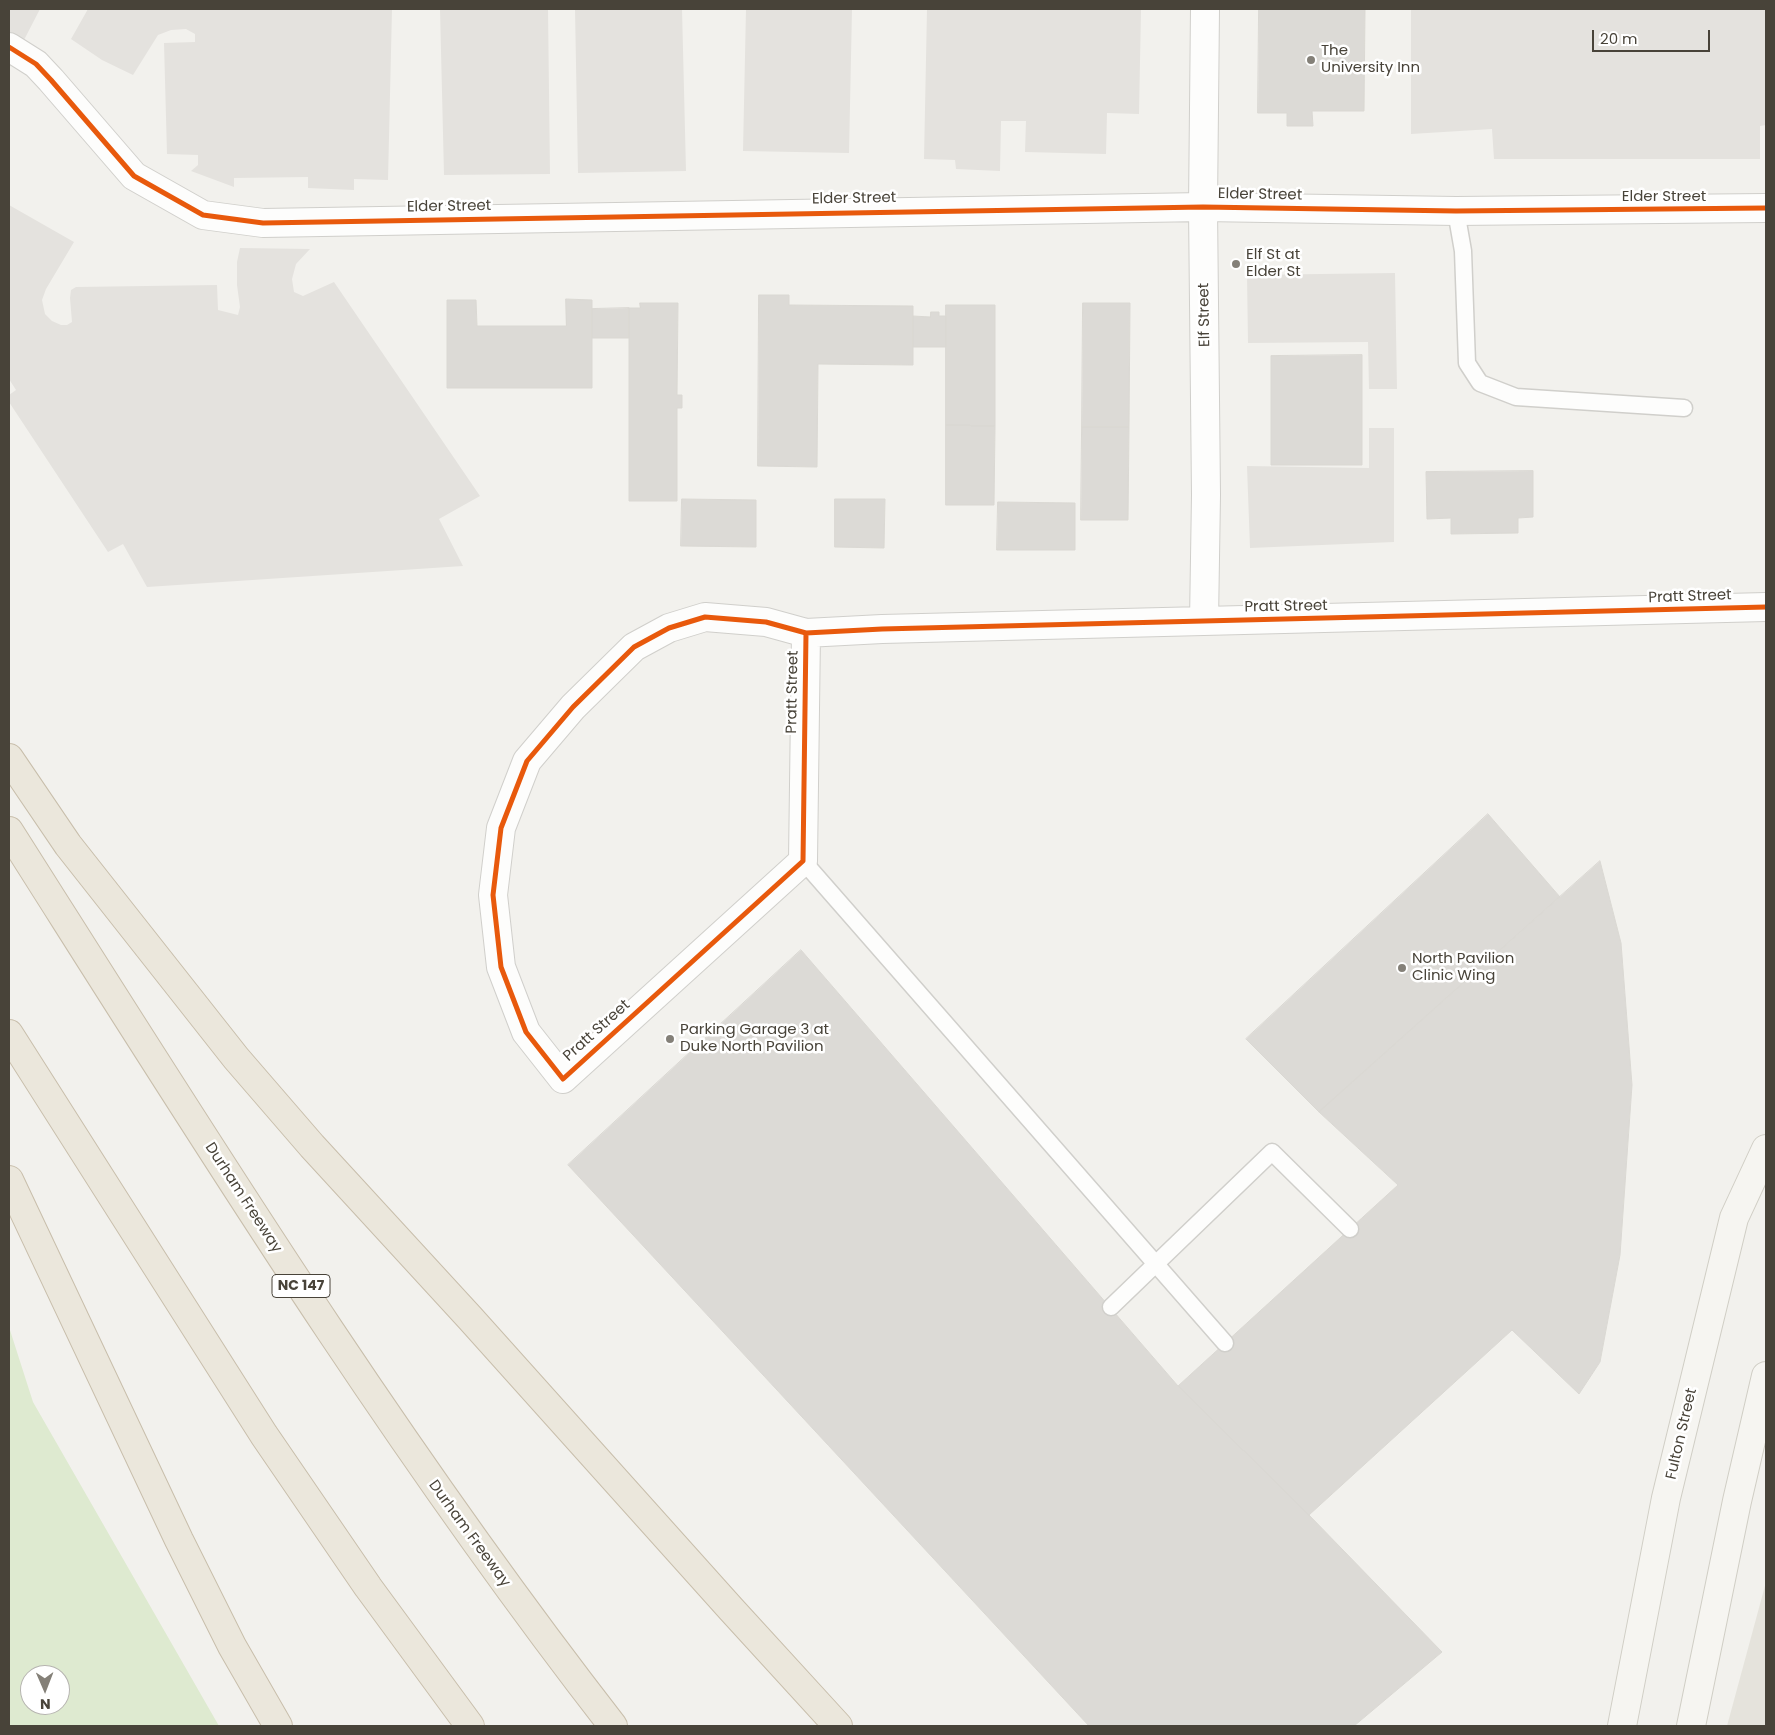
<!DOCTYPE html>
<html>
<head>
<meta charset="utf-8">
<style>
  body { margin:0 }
  #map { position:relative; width:1775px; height:1735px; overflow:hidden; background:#f2f1ed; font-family:Poppins,sans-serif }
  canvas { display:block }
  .frame { position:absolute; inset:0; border:10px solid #484339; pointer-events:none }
  .north { position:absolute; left:20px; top:1665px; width:50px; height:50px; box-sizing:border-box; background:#fff; border:1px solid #b6b4b0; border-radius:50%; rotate:179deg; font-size:14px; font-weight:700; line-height:20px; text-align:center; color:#484339 }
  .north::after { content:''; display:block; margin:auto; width:18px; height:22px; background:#848078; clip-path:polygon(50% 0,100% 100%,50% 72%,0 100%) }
  .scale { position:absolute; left:1592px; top:30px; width:118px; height:22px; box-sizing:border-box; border:2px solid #484339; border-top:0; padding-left:6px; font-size:15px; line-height:18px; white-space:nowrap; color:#484339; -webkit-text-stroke:4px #fff; paint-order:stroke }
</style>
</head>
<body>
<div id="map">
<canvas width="1775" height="1735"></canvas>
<div class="frame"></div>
<div class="north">N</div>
<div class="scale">20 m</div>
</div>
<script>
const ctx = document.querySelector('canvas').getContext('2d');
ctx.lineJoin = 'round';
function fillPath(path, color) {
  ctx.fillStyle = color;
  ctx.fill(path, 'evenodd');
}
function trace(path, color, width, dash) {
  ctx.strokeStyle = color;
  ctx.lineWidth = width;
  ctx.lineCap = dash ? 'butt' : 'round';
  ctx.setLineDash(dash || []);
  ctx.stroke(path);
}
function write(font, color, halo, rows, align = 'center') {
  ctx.font = font + ' Poppins,sans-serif';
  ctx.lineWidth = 5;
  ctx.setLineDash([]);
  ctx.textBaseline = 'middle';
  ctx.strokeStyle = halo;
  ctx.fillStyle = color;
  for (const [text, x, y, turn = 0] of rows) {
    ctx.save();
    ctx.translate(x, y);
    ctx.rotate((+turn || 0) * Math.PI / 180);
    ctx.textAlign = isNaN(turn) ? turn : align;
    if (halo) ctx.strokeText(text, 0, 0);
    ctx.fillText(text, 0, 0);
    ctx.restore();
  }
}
fillPath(new Path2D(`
  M 1766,1582 L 1766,1726 L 1727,1726 Z`), '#e5e3dc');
fillPath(new Path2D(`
  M 9,1327 L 33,1402 L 219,1726 L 9,1726 ZM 30,1675 L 60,1675 L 60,1705 L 30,1705 Z`), '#deead0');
fillPath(new Path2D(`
  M 9,9 L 40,9 L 9,69 Z
  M 88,9 L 392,9 L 388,180 L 354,179 L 354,190 L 308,188 L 308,177 L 234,178 L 234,187 L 191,171 L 198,165 L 198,155 L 167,154 L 164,43 L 195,42 L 195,34 L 186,29 L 171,30 L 158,35 L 133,75 L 102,60 L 71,39 Z
  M 440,9 L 548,9 L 550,174 L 444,175 Z
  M 575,9 L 682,9 L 686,171 L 578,173 Z
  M 746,9 L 852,9 L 849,153 L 743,151 Z
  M 927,9 L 1141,9 L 1139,114 L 1107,113 L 1106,154 L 1025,152 L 1026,121 L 1001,121 L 1000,171 L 956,169 L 955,160 L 924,159 Z
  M 1411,9 L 1766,9 L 1766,125 L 1760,126 L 1760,159 L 1494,159 L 1492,129 L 1411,134 Z
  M 9,205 L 74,242 L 46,289 L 42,300 L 45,314 L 52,321 L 61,325 L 67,325 L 72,322 L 70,298 L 71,290 L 76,287 L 217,285 L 218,310 L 238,315 L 240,307 L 237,285 L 237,262 L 240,248 L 310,249 L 296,264 L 292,279 L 294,292 L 303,296 L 334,282 L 480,496 L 439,519 L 463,566 L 147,587 L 123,544 L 108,552 L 9,402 L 9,395 L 16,390 L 9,379 Z
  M 1395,273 L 1397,389 L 1369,389 L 1368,342 L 1248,343 L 1247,275 Z
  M 1369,428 L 1394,428 L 1394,542 L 1250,548 L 1247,466 L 1369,468 Z`), '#e4e2de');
const building = new Path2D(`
  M 1259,9 L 1365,9 L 1364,111 L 1312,111 L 1313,126 L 1287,126 L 1287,113 L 1258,113 Z
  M 759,295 L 789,295 L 789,305 L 913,306 L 913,365 L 818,364 L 817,467 L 758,466 Z
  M 566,299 L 592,300 L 592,388 L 447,388 L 447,300 L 476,300 L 477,326 L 566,326 Z
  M 640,303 L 678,303 L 677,395 L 682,395 L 682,408 L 677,408 L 677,501 L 629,501 L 629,308 L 640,308 Z
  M 1083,303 L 1130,303 L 1129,427 L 1082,427 Z
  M 946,305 L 995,305 L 995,426 L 946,425 Z
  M 629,308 L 629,338 L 592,338 L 592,309 Z
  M 931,312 L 939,312 L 939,316 L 946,316 L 946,347 L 913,347 L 913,316 L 930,317 Z
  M 1362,355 L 1362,465 L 1271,465 L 1271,356 Z
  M 946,425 L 995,426 L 994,505 L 946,505 Z
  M 1082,427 L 1129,427 L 1128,520 L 1081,520 Z
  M 1533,471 L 1533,517 L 1518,518 L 1518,533 L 1451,534 L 1451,518 L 1427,519 L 1426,472 Z
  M 682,499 L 756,500 L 756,547 L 681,546 Z
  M 835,499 L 885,499 L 884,548 L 835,547 Z
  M 998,502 L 1075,503 L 1075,550 L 997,550 Z
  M 1488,814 L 1560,897 L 1319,1112 L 1246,1039 Z
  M 1600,861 L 1621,943 L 1632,1085 L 1620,1255 L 1600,1362 L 1579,1394 L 1512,1330 L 1309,1515 L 1178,1386 L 1398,1185 L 1319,1112 Z
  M 801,950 L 1178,1386 L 1309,1515 L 1442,1652 L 1354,1726 L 1089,1726 L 568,1165 Z`);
fillPath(building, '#dcdad6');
trace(building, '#dad8d3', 1);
const lane = new Path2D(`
  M 1456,211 L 1463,251 L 1467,363 L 1480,383 L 1516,397 L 1684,408
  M 803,861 L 1225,1343
  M 1111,1307 L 1272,1152 L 1350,1229`);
const street = new Path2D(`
  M 9,47 L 36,64 L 51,80 L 134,176 L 203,215 L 263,223 L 1203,207 L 1456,211 L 1766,208
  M 1204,621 L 1206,495 L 1203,207 L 1205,9
  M 806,633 L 803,861 L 563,1079 L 526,1032 L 501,967 L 493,895 L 501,828 L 527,761 L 573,707 L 634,647 L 669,628 L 705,617 L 766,622 L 806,633 L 882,629 L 1766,607`);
const secondary = new Path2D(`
  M 1622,1726 L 1666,1498 L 1734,1218 L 1766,1149
  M 1691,1726 L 1737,1501 L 1766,1376`);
const highway = new Path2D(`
  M 9,758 L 68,845 L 236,1058 L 312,1146 L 470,1318 L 731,1609 L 838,1726
  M 9,831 C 202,1135 392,1442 613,1726
  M 9,1034 L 264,1435 L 368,1587 L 470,1726
  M 9,1180 L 179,1540 L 232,1646 L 278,1726`);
trace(lane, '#d0cfcb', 19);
trace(street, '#d0cfcb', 30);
trace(secondary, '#d0cec5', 30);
trace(highway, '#c8beab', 30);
trace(lane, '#fdfdfc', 16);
trace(street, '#fdfdfc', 28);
trace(secondary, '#f6f5f1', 28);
trace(highway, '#ebe7dc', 28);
trace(new Path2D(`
  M 9,47 L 36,64 L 51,80 L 134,176 L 203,215 L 263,223 L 1203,207 L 1456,211 L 1766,208
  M 806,633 L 803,861 L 563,1079 L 526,1032 L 501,967 L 493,895 L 501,828 L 527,761 L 573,707 L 634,647 L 669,628 L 705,617 L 766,622 L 806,633 L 882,629 L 1766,607`), '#e8590c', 5);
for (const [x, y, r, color] of [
  [1311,60,5,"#848078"],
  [1236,264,5,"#848078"],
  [1402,968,5,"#848078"],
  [670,1039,5,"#848078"]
]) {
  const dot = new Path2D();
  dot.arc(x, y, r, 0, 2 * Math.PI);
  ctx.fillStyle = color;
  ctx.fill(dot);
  trace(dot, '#fff', 2);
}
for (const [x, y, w] of [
  [301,1286,58]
]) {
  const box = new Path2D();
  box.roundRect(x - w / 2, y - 11.5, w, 23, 4);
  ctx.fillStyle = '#fff';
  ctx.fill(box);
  trace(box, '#484339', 1);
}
write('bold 14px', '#484339', null, [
  ["NC 147",301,1286]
]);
write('15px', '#484339', '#fff', [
  ["The",1321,51],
  ["University Inn",1321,68],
  ["Elf St at",1246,255],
  ["Elder St",1246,272],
  ["North Pavilion",1412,959],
  ["Clinic Wing",1412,976],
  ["Parking Garage 3 at",680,1030],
  ["Duke North Pavilion",680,1047]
], 'left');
write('15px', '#484339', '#fff', [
  ["Elder Street",1260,195,1],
  ["Elder Street",1664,197],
  ["Elder Street",854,199,-1],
  ["Elder Street",449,207,-1],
  ["Elf Street",1205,315,-91],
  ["Pratt Street",1690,597,-2],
  ["Pratt Street",1286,607,-1],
  ["Pratt Street",793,692,-89],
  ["Pratt Street",597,1031,-42],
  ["Durham Freeway",243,1198,57],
  ["Fulton Street",1682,1434,-77],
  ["Durham Freeway",469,1534,54]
]);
</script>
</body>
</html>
